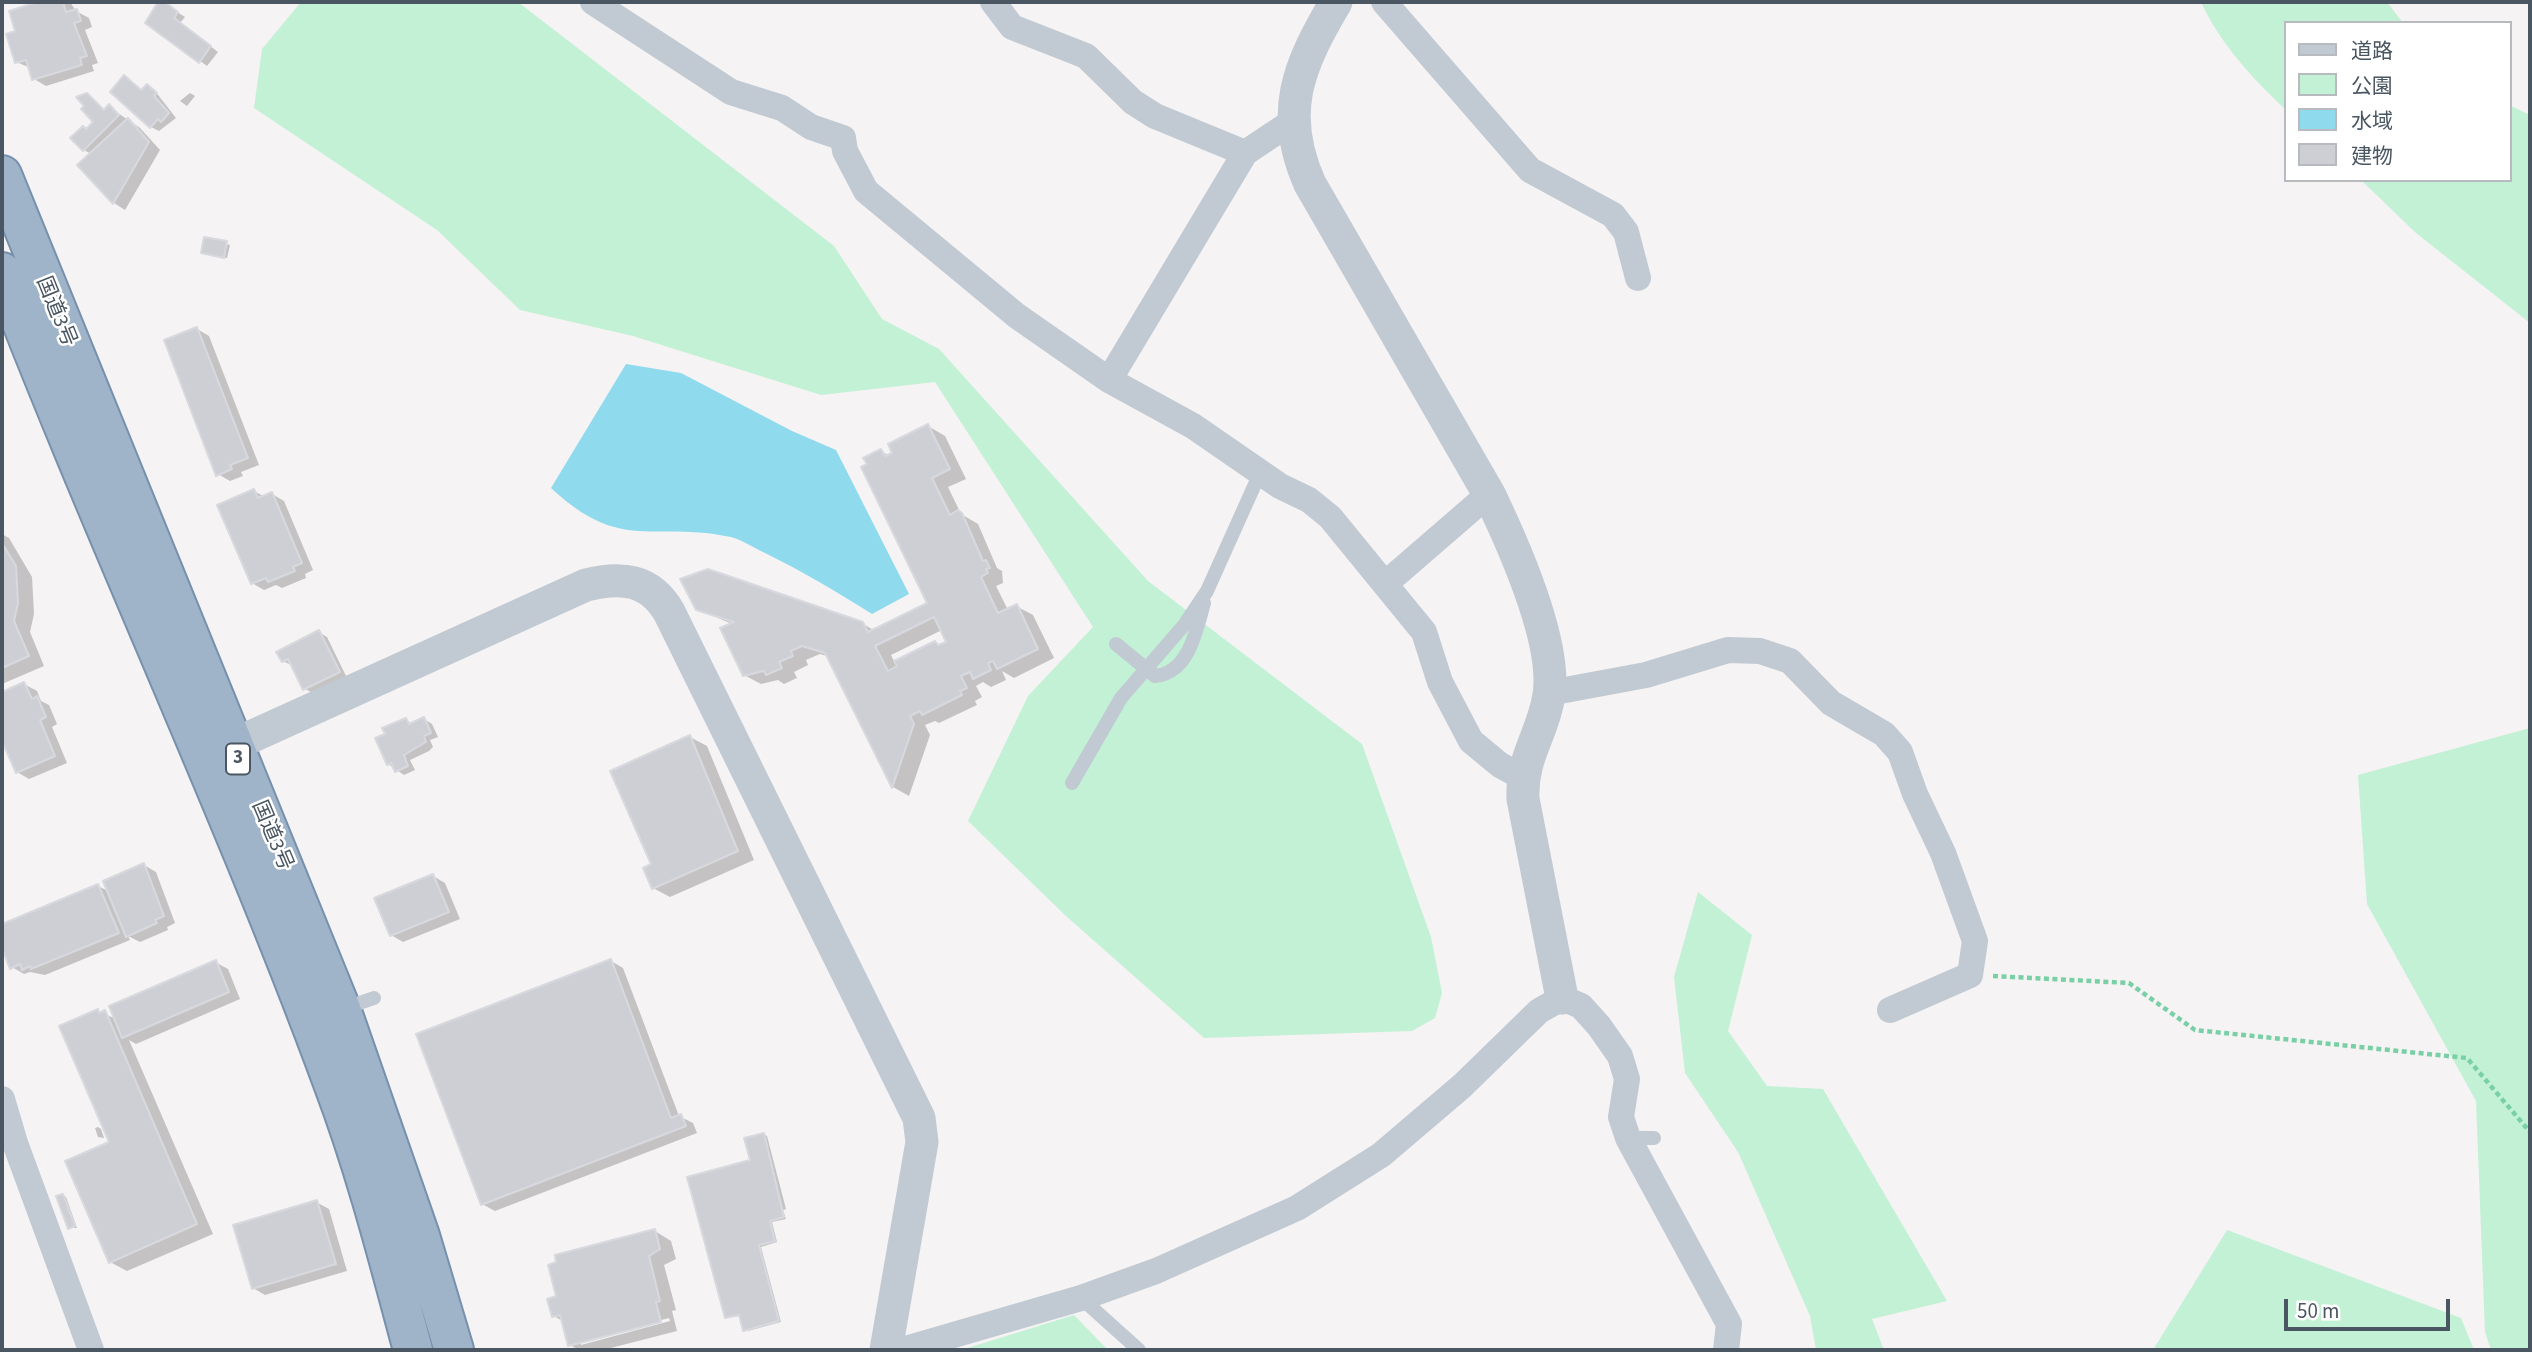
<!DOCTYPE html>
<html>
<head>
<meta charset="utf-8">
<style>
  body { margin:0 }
  #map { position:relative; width:2532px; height:1352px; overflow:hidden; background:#f5f3f3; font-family:"Source Sans 3","Noto Sans JP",sans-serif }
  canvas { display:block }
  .frame { position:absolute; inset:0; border:4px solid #4a5661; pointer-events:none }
  .legend { position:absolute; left:2284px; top:21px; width:228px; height:161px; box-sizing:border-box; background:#fff; border:2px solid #b7bbc0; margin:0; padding:9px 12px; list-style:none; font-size:21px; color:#4a5661 }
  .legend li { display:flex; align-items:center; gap:14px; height:35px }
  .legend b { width:35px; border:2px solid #b7bbc0 }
  .scale { position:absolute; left:2284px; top:1299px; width:166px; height:32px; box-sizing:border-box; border:4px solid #4a5661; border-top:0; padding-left:9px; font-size:21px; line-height:24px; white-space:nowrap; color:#4a5661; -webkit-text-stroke:5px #fff; paint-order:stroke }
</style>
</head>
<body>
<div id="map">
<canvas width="2532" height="1352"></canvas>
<div class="frame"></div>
<ul class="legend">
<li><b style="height:9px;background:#c1cad2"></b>道路</li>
<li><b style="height:19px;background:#c3f1d5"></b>公園</li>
<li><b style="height:19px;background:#90daee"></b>水域</li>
<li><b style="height:19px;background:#cdcfd5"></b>建物</li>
</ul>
<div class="scale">50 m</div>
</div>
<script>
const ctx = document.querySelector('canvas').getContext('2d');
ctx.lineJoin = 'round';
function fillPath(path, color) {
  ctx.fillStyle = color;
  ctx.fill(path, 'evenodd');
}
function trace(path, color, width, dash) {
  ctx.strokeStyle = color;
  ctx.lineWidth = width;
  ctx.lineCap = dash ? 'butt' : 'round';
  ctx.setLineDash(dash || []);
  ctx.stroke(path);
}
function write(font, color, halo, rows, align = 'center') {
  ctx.font = font + ' "Source Sans 3","Noto Sans JP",sans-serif';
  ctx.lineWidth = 5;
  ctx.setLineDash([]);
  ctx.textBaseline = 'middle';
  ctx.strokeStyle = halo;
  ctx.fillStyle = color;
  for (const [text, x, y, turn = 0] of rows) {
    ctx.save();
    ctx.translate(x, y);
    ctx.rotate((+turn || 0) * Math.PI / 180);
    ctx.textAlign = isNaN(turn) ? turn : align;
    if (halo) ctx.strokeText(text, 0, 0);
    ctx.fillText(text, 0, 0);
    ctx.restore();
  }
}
fillPath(new Path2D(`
  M 301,2 L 518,2 L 834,246 L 882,319 L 939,349 L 1148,581 L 1362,744 L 1431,937 L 1442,993 L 1435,1018 L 1412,1031 L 1204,1038 L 1066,916 L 968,821 L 1028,696 L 1093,627 L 935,382 L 821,395 L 633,336 L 520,310 L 437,230 L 254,108 L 262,49 Z
  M 2201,2 L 2387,2 L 2403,23 L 2285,23 L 2285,109 C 2253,79 2219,42 2201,2 Z
  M 2509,105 L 2530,115 L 2530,323 L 2416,233 L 2361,180 L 2509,180 Z
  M 2530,728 L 2530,1350 L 2491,1350 L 2485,1332 L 2476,1101 L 2367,904 L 2358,775 Z
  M 1698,892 L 1752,935 L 1728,1031 L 1767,1086 L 1823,1089 L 1947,1301 L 1872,1319 L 1884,1350 L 1816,1350 L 1810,1316 L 1738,1152 L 1685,1073 L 1674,977 Z
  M 2227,1230 L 2461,1318 L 2474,1350 L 2153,1350 Z
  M 1074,1315 L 1108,1350 L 961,1350 Z`), '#c3f1d5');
fillPath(new Path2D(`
  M 626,364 L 681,373 L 792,431 L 836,450 L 909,594 L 872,614 C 837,592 802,571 765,553 C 754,548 742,540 731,537 C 651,520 622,554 551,488 Z`), '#90daee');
fillPath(new Path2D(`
  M 44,2 L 70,2 L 76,11 L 89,18 L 92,27 L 85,30 L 98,63 L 92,65 L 94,71 L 46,86 L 34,79 L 31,68 L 16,62 L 17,33 L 12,12 Z
  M 161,2 L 185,17 L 180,23 L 218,52 L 207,66 L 148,22 Z
  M 124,77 L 143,91 L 147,86 L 155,91 L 176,118 L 159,131 L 151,127 L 112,92 Z
  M 190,93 L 195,96 L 187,106 L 180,101 Z
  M 87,95 L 105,110 L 109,107 L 140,128 L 160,150 L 125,210 L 114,203 L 79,165 L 91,154 L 84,150 L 87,130 L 95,122 L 87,106 Z
  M 205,239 L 230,245 L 227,258 L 206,254 Z
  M 197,329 L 209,336 L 259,465 L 241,472 L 243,476 L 230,481 L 218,474 Z
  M 928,426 L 945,436 L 966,479 L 948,487 L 961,514 L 978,524 L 997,568 L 1002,571 L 1003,583 L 996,586 L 1008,610 L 1016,606 L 1033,615 L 1054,658 L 1014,678 L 1002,671 L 1006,680 L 991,687 L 983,682 L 976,686 L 982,697 L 975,701 L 977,705 L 939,723 L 935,721 L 925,725 L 930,735 L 909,796 L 893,787 L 830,657 L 820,654 L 806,660 L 808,665 L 794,672 L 797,678 L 784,684 L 778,680 L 761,684 L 744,675 L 732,624 L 697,609 L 862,623 L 875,631 L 929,604 L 881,451 L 890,456 ZM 942,630 L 948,642 L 940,646 L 935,643 L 895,663 L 891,655 Z
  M 254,491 L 265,497 L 272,494 L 284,501 L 313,570 L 305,574 L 306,578 L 282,588 L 276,585 L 264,590 L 252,583 Z
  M 2,534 L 9,538 L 32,577 L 34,614 L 30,632 L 44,666 L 2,684 Z
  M 319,632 L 327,637 L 346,676 L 313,693 L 305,689 L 291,665 L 283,661 Z
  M 24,684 L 37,691 L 41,701 L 49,705 L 57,724 L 52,727 L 67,763 L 29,779 L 17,772 L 2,736 L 2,694 Z
  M 424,719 L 432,724 L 438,737 L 430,740 L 433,747 L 429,751 L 410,760 L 415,770 L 404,775 L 388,764 L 387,735 L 406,720 L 413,724 Z
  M 690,737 L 707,746 L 754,860 L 670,897 L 653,888 L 654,865 Z
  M 144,865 L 156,872 L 175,923 L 167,927 L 168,930 L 140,942 L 128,936 L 130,940 L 45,975 L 30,972 L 24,974 L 12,967 L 2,944 L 2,926 L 98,886 L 110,892 Z
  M 433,876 L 445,883 L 460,919 L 403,942 L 391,935 Z
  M 611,961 L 623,968 L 679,1116 L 693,1123 L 697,1133 L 495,1211 L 482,1204 Z
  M 215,962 L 228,969 L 240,999 L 136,1044 L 129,1040 L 213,1234 L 127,1271 L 110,1262 L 112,1142 L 98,1011 L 116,1019 Z
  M 98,1127 L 101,1129 L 104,1138 L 98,1137 L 95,1128 Z
  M 763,1134 L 767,1136 L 786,1209 L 783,1210 L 786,1219 L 772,1222 L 777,1242 L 761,1247 L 781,1322 L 748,1331 L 741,1316 L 726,1317 L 753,1162 Z
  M 63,1196 L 66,1197 L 77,1228 L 69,1228 Z
  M 316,1202 L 329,1209 L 347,1271 L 265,1295 L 253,1288 Z
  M 655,1231 L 671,1241 L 676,1259 L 664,1265 L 676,1310 L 672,1311 L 677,1331 L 603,1350 L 579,1350 L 570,1345 L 564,1322 L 554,1316 L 558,1298 ZM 669,1318 L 670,1321 L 581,1345 L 581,1341 Z`), '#0003');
const building = new Path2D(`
  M 38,2 L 63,2 L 66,12 L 77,9 L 81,21 L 74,23 L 87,56 L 80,58 L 82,65 L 32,80 L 26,60 L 15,63 L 6,34 L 15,31 L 9,11 Z
  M 158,2 L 165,2 L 178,12 L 174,18 L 211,46 L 199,63 L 145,23 Z
  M 124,75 L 141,90 L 147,84 L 157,93 L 154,96 L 169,113 L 161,122 L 158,119 L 150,128 L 110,92 Z
  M 87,93 L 104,110 L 109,104 L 119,115 L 83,151 L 70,138 L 83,126 L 86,129 L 93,122 L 81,109 L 84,106 L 76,97 Z
  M 128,118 L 149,142 L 113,204 L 77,165 Z
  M 204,237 L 227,241 L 224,258 L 201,253 Z
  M 197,327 L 248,458 L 230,465 L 232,469 L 216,476 L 164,340 Z
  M 928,424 L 950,469 L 932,478 L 950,515 L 958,510 L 962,513 L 983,561 L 986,560 L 990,568 L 986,569 L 988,573 L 981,577 L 998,613 L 1017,604 L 1038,649 L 997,669 L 993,661 L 988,663 L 991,670 L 973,679 L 970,672 L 961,676 L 967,688 L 960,691 L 962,695 L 922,715 L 920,711 L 910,716 L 914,724 L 892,788 L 825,653 L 802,646 L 791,651 L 793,656 L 779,662 L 782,668 L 766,675 L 764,671 L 743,676 L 720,628 L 734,622 L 696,610 L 680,579 L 708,569 L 863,622 L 868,632 L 927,603 L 861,467 L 867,464 L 863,458 L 881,449 L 885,456 L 892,453 L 888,444 ZM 934,617 L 946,642 L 938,645 L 935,641 L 894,661 L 897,666 L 888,671 L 875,646 Z
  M 254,489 L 258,498 L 272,492 L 302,563 L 293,567 L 295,571 L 268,582 L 266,578 L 251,584 L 217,505 Z
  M 2,543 L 16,566 L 18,603 L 14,621 L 29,656 L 2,668 Z
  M 319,630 L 340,672 L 303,690 L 288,659 L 282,662 L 276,652 Z
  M 24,682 L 32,699 L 37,696 L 46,717 L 40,720 L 55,756 L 16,773 L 2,741 L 2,692 Z
  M 424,717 L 431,733 L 424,736 L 426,742 L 404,755 L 408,766 L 395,772 L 391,763 L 387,765 L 375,738 L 385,734 L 382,728 L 406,718 L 409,724 Z
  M 690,735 L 738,851 L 652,889 L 643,868 L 651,864 L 610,771 Z
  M 144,863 L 164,916 L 155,920 L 157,923 L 126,937 L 103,881 Z
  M 433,874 L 449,912 L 390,936 L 374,898 Z
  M 98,884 L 119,933 L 31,969 L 30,966 L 22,970 L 20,964 L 10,969 L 2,948 L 2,924 Z
  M 611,959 L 671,1118 L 681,1114 L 686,1126 L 481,1205 L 416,1034 Z
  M 216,960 L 229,992 L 122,1038 L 109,1006 Z
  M 98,1009 L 99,1013 L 105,1010 L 197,1224 L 109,1263 L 65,1161 L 109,1142 L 59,1026 Z
  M 764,1133 L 784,1217 L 770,1221 L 775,1241 L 759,1245 L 779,1321 L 743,1331 L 739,1315 L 725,1318 L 687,1177 L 750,1160 L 744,1138 Z
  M 63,1194 L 75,1226 L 68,1229 L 56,1196 Z
  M 317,1200 L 336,1264 L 252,1289 L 233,1225 Z
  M 655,1229 L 660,1249 L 649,1256 L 660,1301 L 656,1302 L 661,1322 L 568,1346 L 560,1315 L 552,1317 L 547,1299 L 556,1296 L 548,1265 L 556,1262 L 555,1255 Z`);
fillPath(building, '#cdcfd5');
trace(building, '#d7d9de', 2);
const trunk = new Path2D(`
  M 2,175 L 341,1009 L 420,1236 L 454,1350
  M 2,272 C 107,544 232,809 333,1083 C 366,1170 389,1261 413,1350`);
trace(trunk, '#7690ad', 42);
trace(new Path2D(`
  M 1993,976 L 2129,983 L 2195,1030 L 2467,1058 L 2530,1132`), '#7ad0a6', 4.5, [5, 3.5]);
trace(new Path2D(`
  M 1116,644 L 1155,676 C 1189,673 1196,631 1204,603
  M 1072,783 L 1121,698 L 1185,624 L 1207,591 L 1260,473
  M 342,1009 L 374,998
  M 1628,1138 L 1654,1138
  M 1081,1298 L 1139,1350`), '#c1cad2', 14);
trace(new Path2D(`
  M 593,2 L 731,92 L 782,108 L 811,127 L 843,138 L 845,151 L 866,191 L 1017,316 L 1109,380 L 1193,426 L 1280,486 L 1309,500 L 1330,517 L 1424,632 L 1440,682 L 1471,741 L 1500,765 L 1522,777
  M 993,2 L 1012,27 L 1086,56 L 1133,102 L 1155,116 L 1245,153
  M 1384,2 L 1530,170 L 1613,215 L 1626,232 L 1638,278
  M 1109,380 L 1245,153 L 1293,121
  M 1385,584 L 1489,494
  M 1549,693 L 1646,675 L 1728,650 L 1760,651 L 1790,661 L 1831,703 L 1884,734 L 1900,752 L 1915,794 L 1943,853 L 1975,941 L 1970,975 L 1890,1010
  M 2,1099 L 15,1143 L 91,1350
  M 902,1350 L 1081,1298 L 1156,1271 L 1297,1208 L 1381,1155 L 1462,1086 L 1539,1011 L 1562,998 L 1581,1006 L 1599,1026 L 1620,1056 L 1627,1079 L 1621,1117 L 1628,1138 L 1729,1324 L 1726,1350`), '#c1cad2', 26);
trace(new Path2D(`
  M 1336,2 C 1298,66 1278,113 1310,184 L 1489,494 C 1513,544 1557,641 1549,695 C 1543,735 1521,756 1523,799 L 1562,998
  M 233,745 L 586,585 C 621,576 650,579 669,612 L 919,1118 L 922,1142 L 886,1350`), '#c1cad2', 33);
trace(trunk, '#9fb4c9', 38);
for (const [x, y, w] of [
  [238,759,24]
]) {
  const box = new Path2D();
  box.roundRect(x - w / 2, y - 15.5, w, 31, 5);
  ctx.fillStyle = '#fff';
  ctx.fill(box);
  trace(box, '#4a5661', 2);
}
write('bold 19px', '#4a5661', null, [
  ["3",238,759]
]);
write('21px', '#4a5661', '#fff', [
  ["国道3号",55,312,68],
  ["国道3号",271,836,67]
]);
</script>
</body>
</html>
